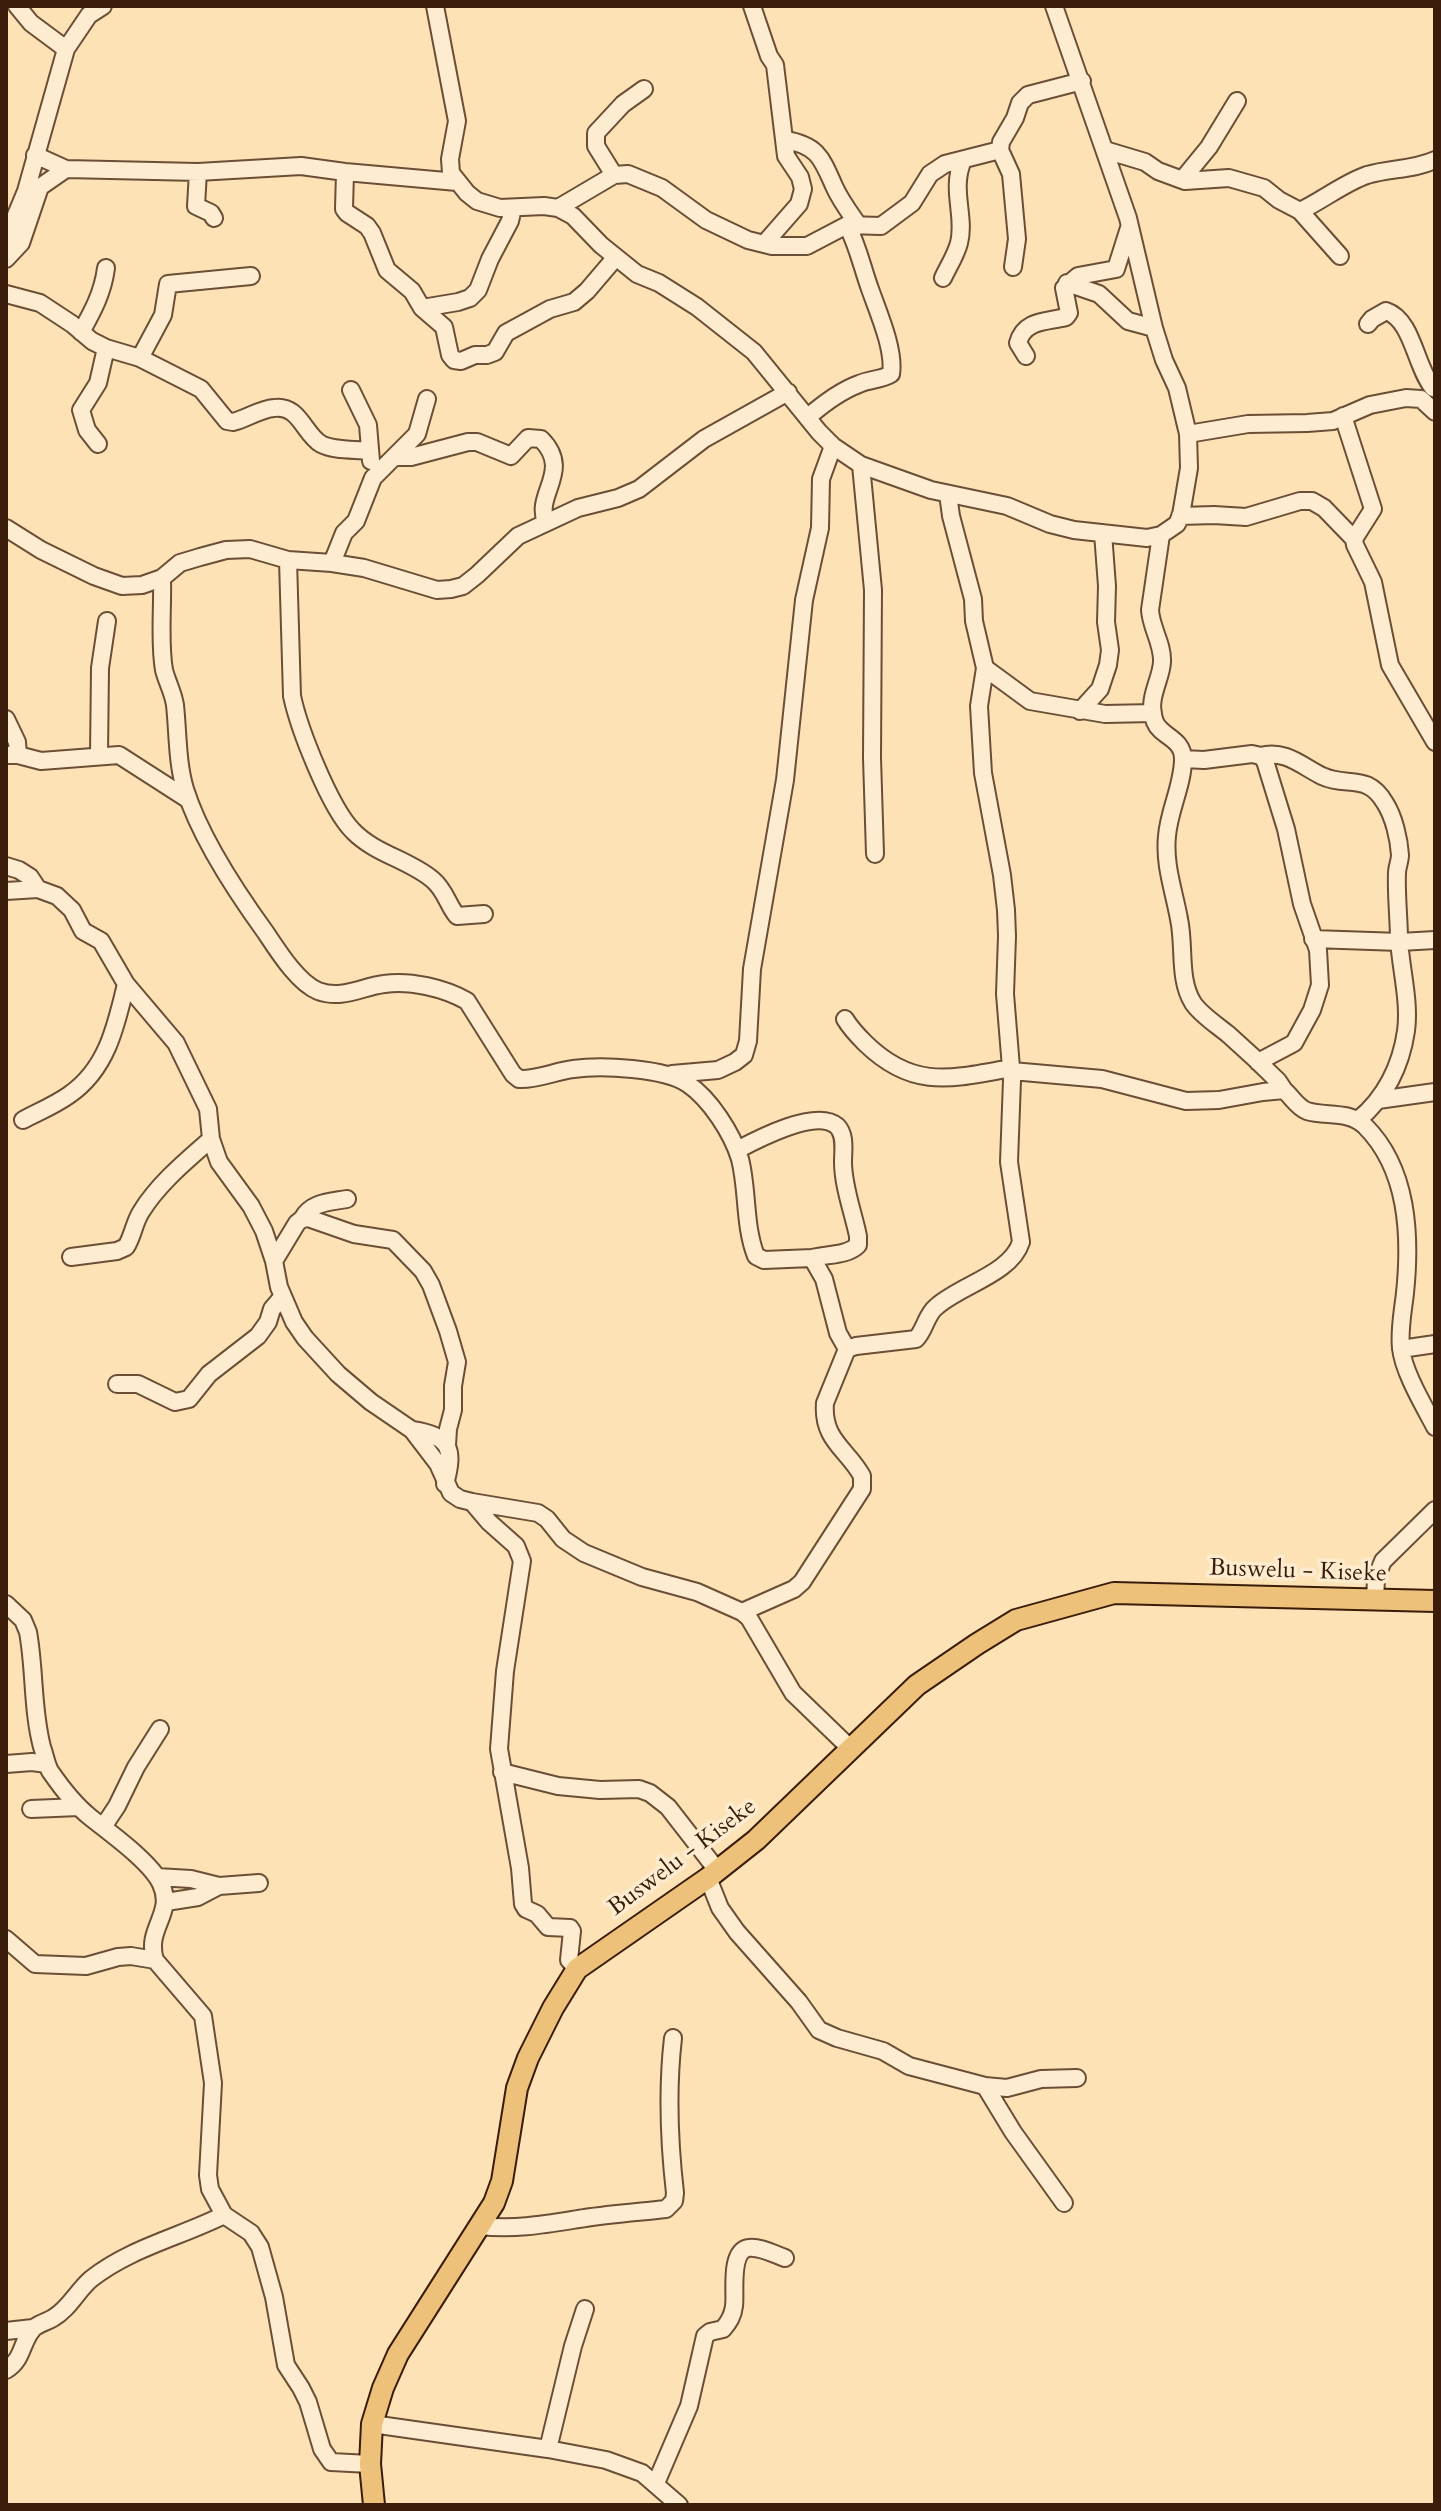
<!DOCTYPE html>
<html>
<head>
<meta charset="utf-8">
<style>
  body { margin:0 }
  #map { position:relative; width:1441px; height:2511px; overflow:hidden; background:#fde2b6; font-family:Cardo,serif }
  canvas { display:block }
  .frame { position:absolute; inset:0; border:8px solid #391c0a; pointer-events:none }
</style>
</head>
<body>
<div id="map">
<canvas width="1441" height="2511"></canvas>
<div class="frame"></div>
</div>
<script>
const ctx = document.querySelector('canvas').getContext('2d');
ctx.lineJoin = 'round';
function trace(path, color, width, dash) {
  ctx.strokeStyle = color;
  ctx.lineWidth = width;
  ctx.lineCap = dash ? 'butt' : 'round';
  ctx.setLineDash(dash || []);
  ctx.stroke(path);
}
function write(font, color, halo, rows, align = 'center') {
  ctx.font = font + ' Cardo,serif';
  ctx.lineWidth = 7;
  ctx.setLineDash([]);
  ctx.textBaseline = 'middle';
  ctx.strokeStyle = halo;
  ctx.fillStyle = color;
  for (const [text, x, y, turn = 0] of rows) {
    ctx.save();
    ctx.translate(x, y);
    ctx.rotate((+turn || 0) * Math.PI / 180);
    ctx.textAlign = isNaN(turn) ? turn : align;
    if (halo) ctx.strokeText(text, 0, 0);
    ctx.fillText(text, 0, 0);
    ctx.restore();
  }
}
const minor = new Path2D(`
  M 17,6 L 31,23 L 66,49
  M 435,6 L 457,121 L 450,159 L 451,173 L 467,193 L 477,201 L 500,208 L 544,206 L 558,208 L 573,216 L 601,245 L 637,274 L 659,283 L 697,307 L 754,352 L 819,432 L 833,446 L 861,465 L 931,490 L 1007,506 L 1050,524 L 1074,530 L 1147,538 L 1161,535 L 1177,524 L 1181,515 L 1189,468 L 1188,434 L 1177,388 L 1164,360 L 1154,328 L 1128,218 L 1054,6
  M 752,6 L 769,56 L 775,65 L 786,156 L 800,177 L 803,189 L 799,204 L 764,244
  M 785,140 C 818,145 822,159 834,186 C 840,200 850,213 859,226
  M 1105,150 L 1145,162 L 1158,171 L 1185,181 L 1229,178 L 1264,188 L 1279,200 L 1300,211 L 1340,256
  M 35,155 L 66,169 L 198,172 L 301,166 L 345,172 L 457,182
  M 198,172 L 196,206 L 211,213 L 214,218
  M 345,172 L 344,209 L 347,213 L 367,226 L 372,233 L 387,270 L 412,291 L 422,308 L 444,327 L 450,355 L 454,360 L 461,361 L 475,355 L 487,355 L 495,352 L 506,333 L 550,309 L 574,302 L 587,291 L 616,257
  M 614,175 L 596,146 L 596,133 L 623,104 L 644,89
  M 1182,180 L 1209,147 L 1237,101
  M 558,208 L 614,175 L 628,174 L 662,188 L 706,220 L 748,240 L 772,246 L 807,246 L 847,225 L 881,226 L 912,203 L 930,174 L 945,164 L 1000,150
  M 1300,211 C 1323,200 1344,183 1367,175 C 1390,168 1413,170 1435,160
  M 6,239 L 26,191 L 66,49 L 89,15 L 103,6
  M 6,259 L 21,243 L 40,187 L 66,169
  M 1013,267 L 1017,239 L 1011,174 L 1000,150 L 1001,142 L 1015,118 L 1020,103 L 1028,95 L 1082,81
  M 943,278 C 948,267 956,255 959,243 C 966,216 950,190 963,160
  M 1067,283 L 1099,294 L 1128,321 L 1154,328
  M 6,294 L 40,303 L 72,324 L 92,341 L 106,348 L 140,358 L 201,389 L 227,421 L 233,422 C 246,419 260,409 274,408 C 299,404 304,434 321,444 C 334,451 356,449 370,451
  M 422,308 L 458,302 L 470,298 L 478,290 L 490,259 L 510,221 L 513,208
  M 1368,324 L 1372,319 L 1386,311 C 1413,320 1415,366 1433,388
  M 81,332 C 93,311 103,292 106,268
  M 1026,356 L 1018,343 C 1024,319 1048,322 1066,317 L 1069,313 L 1064,288 L 1078,276 L 1116,269 L 1129,228
  M 140,358 L 163,315 L 168,284 L 251,276
  M 351,390 L 368,425 L 371,461
  M 1343,416 L 1373,509 L 1354,539 L 1355,545 L 1373,582 L 1390,665 L 1435,742
  M 808,417 C 823,404 840,391 859,384 C 870,379 881,380 891,374 C 895,350 878,312 870,289 C 862,267 858,246 847,225
  M 1188,434 L 1248,424 L 1307,423 L 1333,421 L 1370,405 L 1406,398 L 1421,399 L 1435,412
  M 98,444 L 87,430 L 81,410 L 98,383 L 106,348
  M 397,457 L 411,457 L 468,442 L 477,442 L 511,456 L 528,438 L 541,439 C 573,471 534,494 546,522
  M 861,465 L 873,590 L 872,758 L 875,854
  M 1180,516 L 1214,515 L 1246,517 L 1300,501 L 1312,501 L 1324,508 L 1354,539
  M 6,528 L 41,550 L 94,576 L 122,586 L 142,585 L 162,578 L 180,563 L 200,557 L 226,550 L 250,549 L 288,560 L 332,563 L 364,568 L 437,590 L 451,589 L 463,586 L 477,575 L 518,536 L 578,508 L 618,498 L 639,489 L 704,439 L 788,392
  M 1161,535 L 1150,610 C 1151,628 1163,644 1162,662 C 1161,681 1146,699 1155,722 C 1161,737 1183,738 1183,759 C 1183,785 1169,810 1167,836 C 1164,865 1174,891 1179,919 C 1185,946 1178,979 1193,1003 C 1201,1015 1217,1025 1229,1035 C 1246,1050 1262,1065 1278,1081 L 1284,1090
  M 288,560 L 292,696 C 299,729 330,808 353,831 C 375,854 410,860 433,880 C 445,890 448,905 457,916 L 484,914
  M 332,563 L 344,533 L 356,521 L 373,478 L 417,434 L 427,399
  M 162,578 C 163,607 159,642 164,670 C 167,682 173,692 175,705 C 178,733 177,762 185,789 C 200,837 237,893 266,933 C 278,951 298,983 318,991 C 342,1000 361,987 384,984 C 410,980 444,988 467,1001 L 513,1074 L 519,1079 C 537,1080 556,1071 573,1069 C 601,1065 665,1068 688,1084 C 710,1099 732,1133 740,1159 C 748,1190 744,1226 756,1256 L 764,1260 L 812,1258 L 824,1279 L 838,1333 L 847,1349
  M 985,668 L 1030,701 L 1105,714 L 1153,713
  M 1080,711 L 1100,689 L 1108,665 L 1110,650 L 1106,622 L 1107,586 L 1103,533
  M 6,719 L 17,742 L 18,755
  M 6,755 L 18,755 L 41,761 L 119,755 L 189,800
  M 99,755 L 100,668 L 107,621
  M 1261,756 C 1284,749 1302,766 1322,776 C 1347,788 1367,772 1385,803 C 1394,817 1399,839 1400,855 C 1400,861 1397,867 1397,873 C 1396,893 1399,920 1399,940 C 1401,970 1410,1002 1406,1031 C 1401,1066 1385,1098 1358,1120
  M 1183,759 L 1204,760 L 1252,754 L 1261,756 L 1265,761 L 1286,829 L 1302,904 L 1318,950 L 1320,985 L 1312,1010 L 1294,1043 L 1258,1062
  M 6,866 L 19,870 L 30,877 L 38,889 L 57,896 L 72,910 L 83,931 L 101,941 L 126,984 L 176,1043 L 208,1109 L 211,1139 L 219,1162 L 251,1206 L 264,1231 L 274,1261 L 279,1287 L 294,1322 L 305,1338 L 338,1374 L 371,1402 L 412,1430 L 438,1464 L 451,1493 L 460,1499 L 472,1502 L 538,1513 L 547,1519 L 563,1539 L 584,1553 L 642,1577 L 697,1592 L 742,1612 L 749,1618 L 793,1693 L 851,1749
  M 6,891 L 38,889
  M 1313,939 L 1400,942 L 1435,940
  M 845,1019 C 851,1029 857,1035 865,1043 C 913,1090 951,1079 1011,1068
  M 1012,1071 L 1102,1079 L 1186,1101 L 1219,1100 L 1263,1092 L 1284,1090 C 1292,1097 1297,1107 1307,1111 C 1326,1117 1348,1110 1365,1126 C 1408,1169 1411,1235 1405,1293 C 1403,1311 1399,1330 1401,1348 C 1403,1371 1424,1406 1435,1427
  M 672,1074 L 718,1070 L 735,1062 L 744,1055 L 748,1041 L 752,969 L 785,780 L 804,600 L 820,528 L 821,479 L 833,446
  M 1378,1100 L 1435,1092
  M 23,1120 C 38,1112 55,1105 69,1095 C 107,1069 116,1026 126,984
  M 737,1150 C 756,1140 816,1108 837,1126 C 846,1135 843,1151 843,1162 C 843,1186 853,1212 858,1236 L 858,1245 C 847,1256 827,1254 812,1258
  M 302,1219 C 311,1202 330,1202 347,1199
  M 71,1257 L 117,1251 L 126,1247 C 133,1236 134,1223 141,1212 C 158,1184 187,1160 211,1139
  M 274,1261 L 297,1223 L 302,1219 L 308,1218 L 354,1234 L 393,1240 L 423,1271 L 431,1285 L 448,1331 L 457,1362 L 453,1386 L 453,1410 L 448,1429 L 447,1445
  M 1401,1349 L 1435,1344
  M 117,1384 L 138,1384 L 175,1402 L 189,1399 L 209,1374 L 258,1336 L 268,1322 L 272,1309 L 283,1296
  M 412,1430 C 450,1436 455,1448 445,1484
  M 472,1502 L 489,1522 L 516,1546 L 522,1561 L 505,1671 L 499,1749 L 520,1868 L 523,1904 L 526,1909 L 537,1914 L 548,1927 L 570,1928 L 572,1931 L 569,1960 L 577,1969
  M 1375,1601 L 1376,1578 L 1383,1561 L 1435,1510
  M 6,1604 L 23,1620 L 28,1632 C 35,1670 32,1709 42,1747 C 45,1755 46,1764 50,1771 C 61,1787 75,1805 90,1817 C 110,1833 151,1862 161,1884 C 175,1914 145,1928 155,1960 L 203,2016 L 213,2083 L 208,2175 L 210,2189 L 224,2215 L 251,2233 L 260,2247 L 274,2297 L 286,2365 L 301,2388 L 308,2402 L 322,2449 L 331,2462 L 370,2464
  M 742,1612 L 794,1589 L 802,1582 L 862,1489 L 862,1476 C 847,1449 822,1440 825,1403 L 847,1349 L 856,1346 L 916,1339 C 925,1330 926,1315 936,1307 C 960,1285 1011,1274 1021,1242 L 1009,1162 L 1012,1080 L 1005,994 L 1007,936 L 1006,910 L 1002,875 L 983,773 L 979,706 L 985,668 L 974,621 L 973,599 L 951,516 L 948,494
  M 6,1764 L 32,1762 L 47,1764
  M 502,1772 L 558,1786 L 600,1790 L 639,1789 L 650,1793 L 668,1807 L 717,1870
  M 31,1809 L 79,1807
  M 103,1827 L 117,1806 L 136,1767 L 160,1729
  M 157,1877 L 191,1879 L 219,1886
  M 708,1878 L 720,1908 L 737,1932 L 799,2002 L 819,2030 L 837,2038 L 883,2051 L 909,2066 L 985,2086 L 1013,2132 L 1064,2203
  M 166,1902 L 198,1897 L 219,1886 L 259,1883
  M 6,1939 L 35,1964 L 86,1966 L 118,1957 L 131,1956 L 155,1960
  M 985,2086 L 1007,2088 L 1041,2079 L 1077,2078
  M 479,2226 C 518,2230 547,2224 585,2218 C 612,2214 639,2212 666,2209 L 674,2201 L 675,2193 C 669,2141 667,2090 673,2038
  M 6,2331 L 33,2328
  M 6,2370 C 23,2360 21,2343 32,2330 C 36,2324 47,2322 53,2318 C 69,2309 77,2291 91,2279 C 130,2248 180,2237 224,2215
  M 372,2424 L 548,2449 L 606,2460 L 642,2473 L 679,2505
  M 548,2449 L 573,2346 L 585,2309
  M 656,2483 L 689,2406 L 705,2336 L 710,2332 L 723,2329 C 729,2322 733,2316 734,2306 C 736,2293 729,2252 748,2248 C 759,2246 774,2254 785,2258`);
const major = new Path2D(`
  M 374,2505 L 370,2464 L 372,2424 L 383,2388 L 398,2354 L 494,2203 L 502,2181 L 517,2088 L 528,2058 L 553,2008 L 577,1969 L 708,1878 L 756,1840 L 917,1685 L 977,1644 L 1016,1620 L 1114,1593 L 1435,1601`);
trace(minor, '#6a4e35', 20);
trace(major, '#391c0a', 24);
trace(minor, '#feecd0', 16);
trace(major, '#eec17b', 20);
write('24px', '#391c0a', '#feecd0', [
  ["Buswelu - Kiseke",1298,1572,2],
  ["Buswelu - Kiseke",683,1858,-37]
]);
</script>
</body>
</html>
